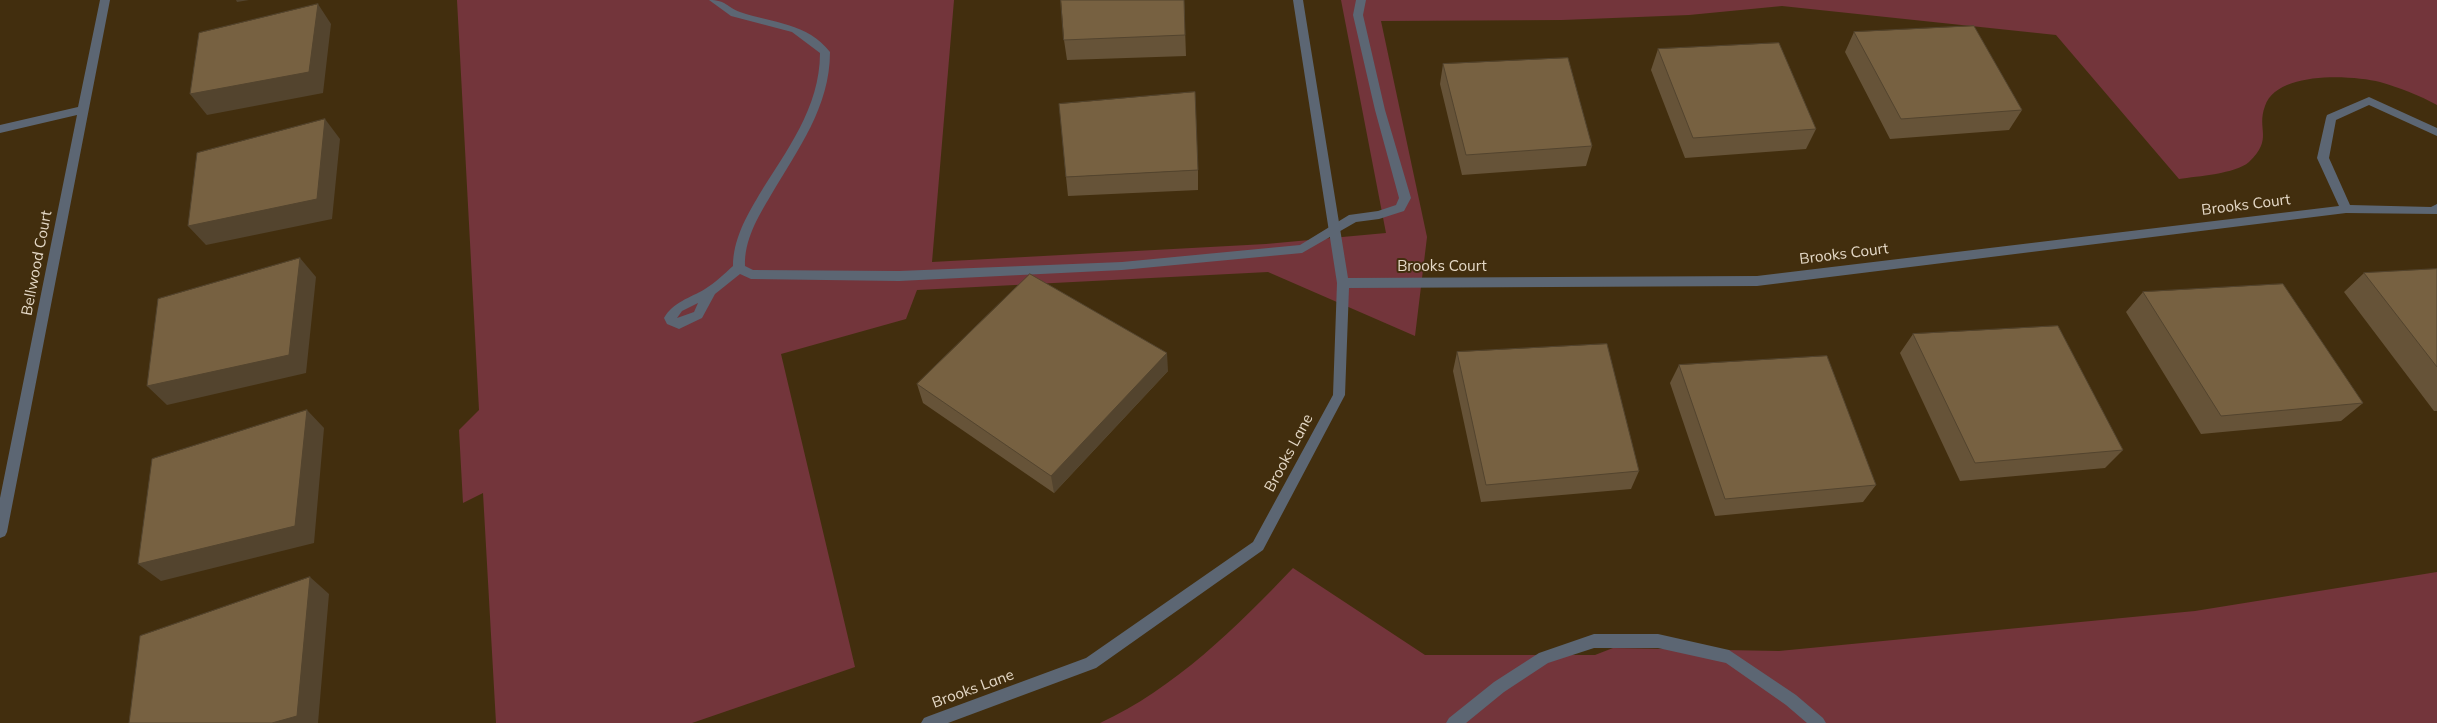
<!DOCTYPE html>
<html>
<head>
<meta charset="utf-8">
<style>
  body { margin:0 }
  canvas { display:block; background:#422e0e }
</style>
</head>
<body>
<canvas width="2437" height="723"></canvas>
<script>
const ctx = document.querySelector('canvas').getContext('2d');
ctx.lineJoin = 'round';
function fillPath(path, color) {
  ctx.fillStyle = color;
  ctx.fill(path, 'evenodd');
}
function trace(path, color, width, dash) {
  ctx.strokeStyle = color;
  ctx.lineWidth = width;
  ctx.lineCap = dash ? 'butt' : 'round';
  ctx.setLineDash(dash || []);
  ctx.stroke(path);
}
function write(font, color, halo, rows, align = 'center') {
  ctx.font = font + ' Mulish,sans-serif';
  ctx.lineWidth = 4;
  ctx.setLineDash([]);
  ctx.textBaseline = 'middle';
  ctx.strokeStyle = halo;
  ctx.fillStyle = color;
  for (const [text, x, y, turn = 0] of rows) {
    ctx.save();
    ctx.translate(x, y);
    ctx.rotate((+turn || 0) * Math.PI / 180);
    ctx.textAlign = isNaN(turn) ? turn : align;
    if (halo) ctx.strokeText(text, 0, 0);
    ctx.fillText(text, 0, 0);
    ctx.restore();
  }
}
fillPath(new Path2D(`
  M 457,0 L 954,0 L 932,262 L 1266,244 L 1386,233 L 1341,0 L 2437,0 L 2437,105 C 2419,95 2400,88 2380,82 C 2351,75 2277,71 2265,106 C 2256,130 2274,138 2249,162 C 2235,174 2198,176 2179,179 L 2056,35 L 1782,6 L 1689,15 L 1562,20 L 1381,21 L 1427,237 L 1415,336 L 1268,272 L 917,290 L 906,319 L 781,354 L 855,667 L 692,723 L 496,723 L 483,493 L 463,503 L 459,430 L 479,410 Z
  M 1293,568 L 1425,655 L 1595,655 L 1613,648 L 1779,651 L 2195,611 L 2437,572 L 2437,723 L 1100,723 C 1174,689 1237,627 1293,568 Z`), '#73353b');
fillPath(new Path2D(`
  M 709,0 C 727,0 726,7 740,12 C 772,23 808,23 830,52 C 830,107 798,149 771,195 C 758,217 744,240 745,266 L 753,270 L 899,271 L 1122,262 L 1300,245 L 1349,215 L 1378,211 L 1396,205 L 1399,198 L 1375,110 L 1353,15 L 1356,0 L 1366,0 L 1363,15 L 1385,110 L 1411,198 L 1404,211 L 1379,219 L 1356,222 L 1302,253 L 1122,270 L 899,281 L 751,279 L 740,274 L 715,294 L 702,318 L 679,329 L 667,324 L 664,318 C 673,302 690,298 705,289 C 715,283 724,274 733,266 C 733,240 746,217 759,195 C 786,151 820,108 820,53 L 792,32 L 731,16 ZM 698,303 L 694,312 L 677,318 L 682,311 Z
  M 1594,634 L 1658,634 L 1729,650 L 1796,695 L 1823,718 L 1826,723 L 1807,723 L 1786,705 L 1726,663 L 1658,648 L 1594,648 L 1548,663 L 1504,692 L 1466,723 L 1446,723 L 1449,718 L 1494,682 L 1539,653 Z`), '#5c6673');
fillPath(new Path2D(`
  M 100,0 L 110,0 L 7,532 L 5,536 L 0,538 L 0,498 L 77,115 L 0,133 L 0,125 L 78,107 Z
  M 1293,0 L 1303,0 L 1348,278 L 1757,276 L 2339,206 L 2317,158 L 2326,118 L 2327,115 L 2369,97 L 2437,128 L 2437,136 L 2369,105 L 2336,120 L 2329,158 L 2350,205 L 2431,207 L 2437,204 L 2437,214 L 2346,213 L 1757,286 L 1349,288 L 1345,395 L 1263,550 L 1096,668 L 948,723 L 921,723 L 924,718 L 929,716 L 1086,658 L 1253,542 L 1333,395 L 1337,283 Z`), '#5c6673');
fillPath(new Path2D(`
  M 1184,0 L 1186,56 L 1067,60 L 1064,40 Z
  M 1854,32 L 2022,110 L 2009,130 L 1890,139 L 1845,52 Z
  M 1658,49 L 1816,129 L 1806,149 L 1685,158 L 1651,70 Z
  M 1443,64 L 1592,146 L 1586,166 L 1462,175 L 1440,84 Z
  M 1198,170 L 1198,190 L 1068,196 L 1066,177 Z
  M 2437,269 L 2437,411 L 2434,411 L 2344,292 L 2364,273 Z
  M 2143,292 L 2363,403 L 2341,421 L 2201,434 L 2126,312 Z
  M 1913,334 L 2123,450 L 2105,468 L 1960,481 L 1900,353 Z
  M 1457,352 L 1639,471 L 1631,489 L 1481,502 L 1453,371 Z
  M 1679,365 L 1876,485 L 1863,502 L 1715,516 L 1670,383 Z
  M 1168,371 L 1054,493 L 923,403 L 917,384 Z`), '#665338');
fillPath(new Path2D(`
  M 236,0 L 249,0 L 237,2 Z
  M 318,4 L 331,24 L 323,93 L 207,115 L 190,94 Z
  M 325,119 L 340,139 L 332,219 L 206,245 L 188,226 Z
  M 300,258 L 316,277 L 306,373 L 167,405 L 147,386 Z
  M 1167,353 L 1168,371 L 1054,493 L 1051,476 Z
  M 307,410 L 324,428 L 314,543 L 161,581 L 138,564 Z
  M 310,577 L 329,594 L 318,723 L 272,723 Z`), '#53442e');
const building = new Path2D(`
  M 1061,0 L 1184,0 L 1185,35 L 1064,40 Z
  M 318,4 L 309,72 L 190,94 L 199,33 Z
  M 1974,26 L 2022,110 L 1901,119 L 1854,32 Z
  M 1779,43 L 1816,129 L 1693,138 L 1658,49 Z
  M 1568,58 L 1592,146 L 1466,155 L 1443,64 Z
  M 1195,92 L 1198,170 L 1066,177 L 1059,104 Z
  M 325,119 L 317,199 L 188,226 L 197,153 Z
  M 300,258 L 289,355 L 147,386 L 158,299 Z
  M 2437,269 L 2437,367 L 2364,273 Z
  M 1030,274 L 1167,353 L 1051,476 L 917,384 Z
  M 2283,284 L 2363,403 L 2221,416 L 2143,292 Z
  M 2058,326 L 2123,450 L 1975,463 L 1913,334 Z
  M 1607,344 L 1639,471 L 1486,485 L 1457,352 Z
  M 1827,356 L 1876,485 L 1725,499 L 1679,365 Z
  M 307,410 L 295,526 L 138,564 L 152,459 Z
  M 310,577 L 297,716 L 272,723 L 129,723 L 140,636 Z`);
fillPath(building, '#776141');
trace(building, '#53442e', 1);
write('15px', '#e5d9c7', '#422e0e', [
  ["Brooks Court",2246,205,-7],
  ["Brooks Court",1844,254,-7],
  ["Bellwood Court",37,263,-79],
  ["Brooks Court",1442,266],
  ["Brooks Lane",1289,453,-62],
  ["Brooks Lane",973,689,-20]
]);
</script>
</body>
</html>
